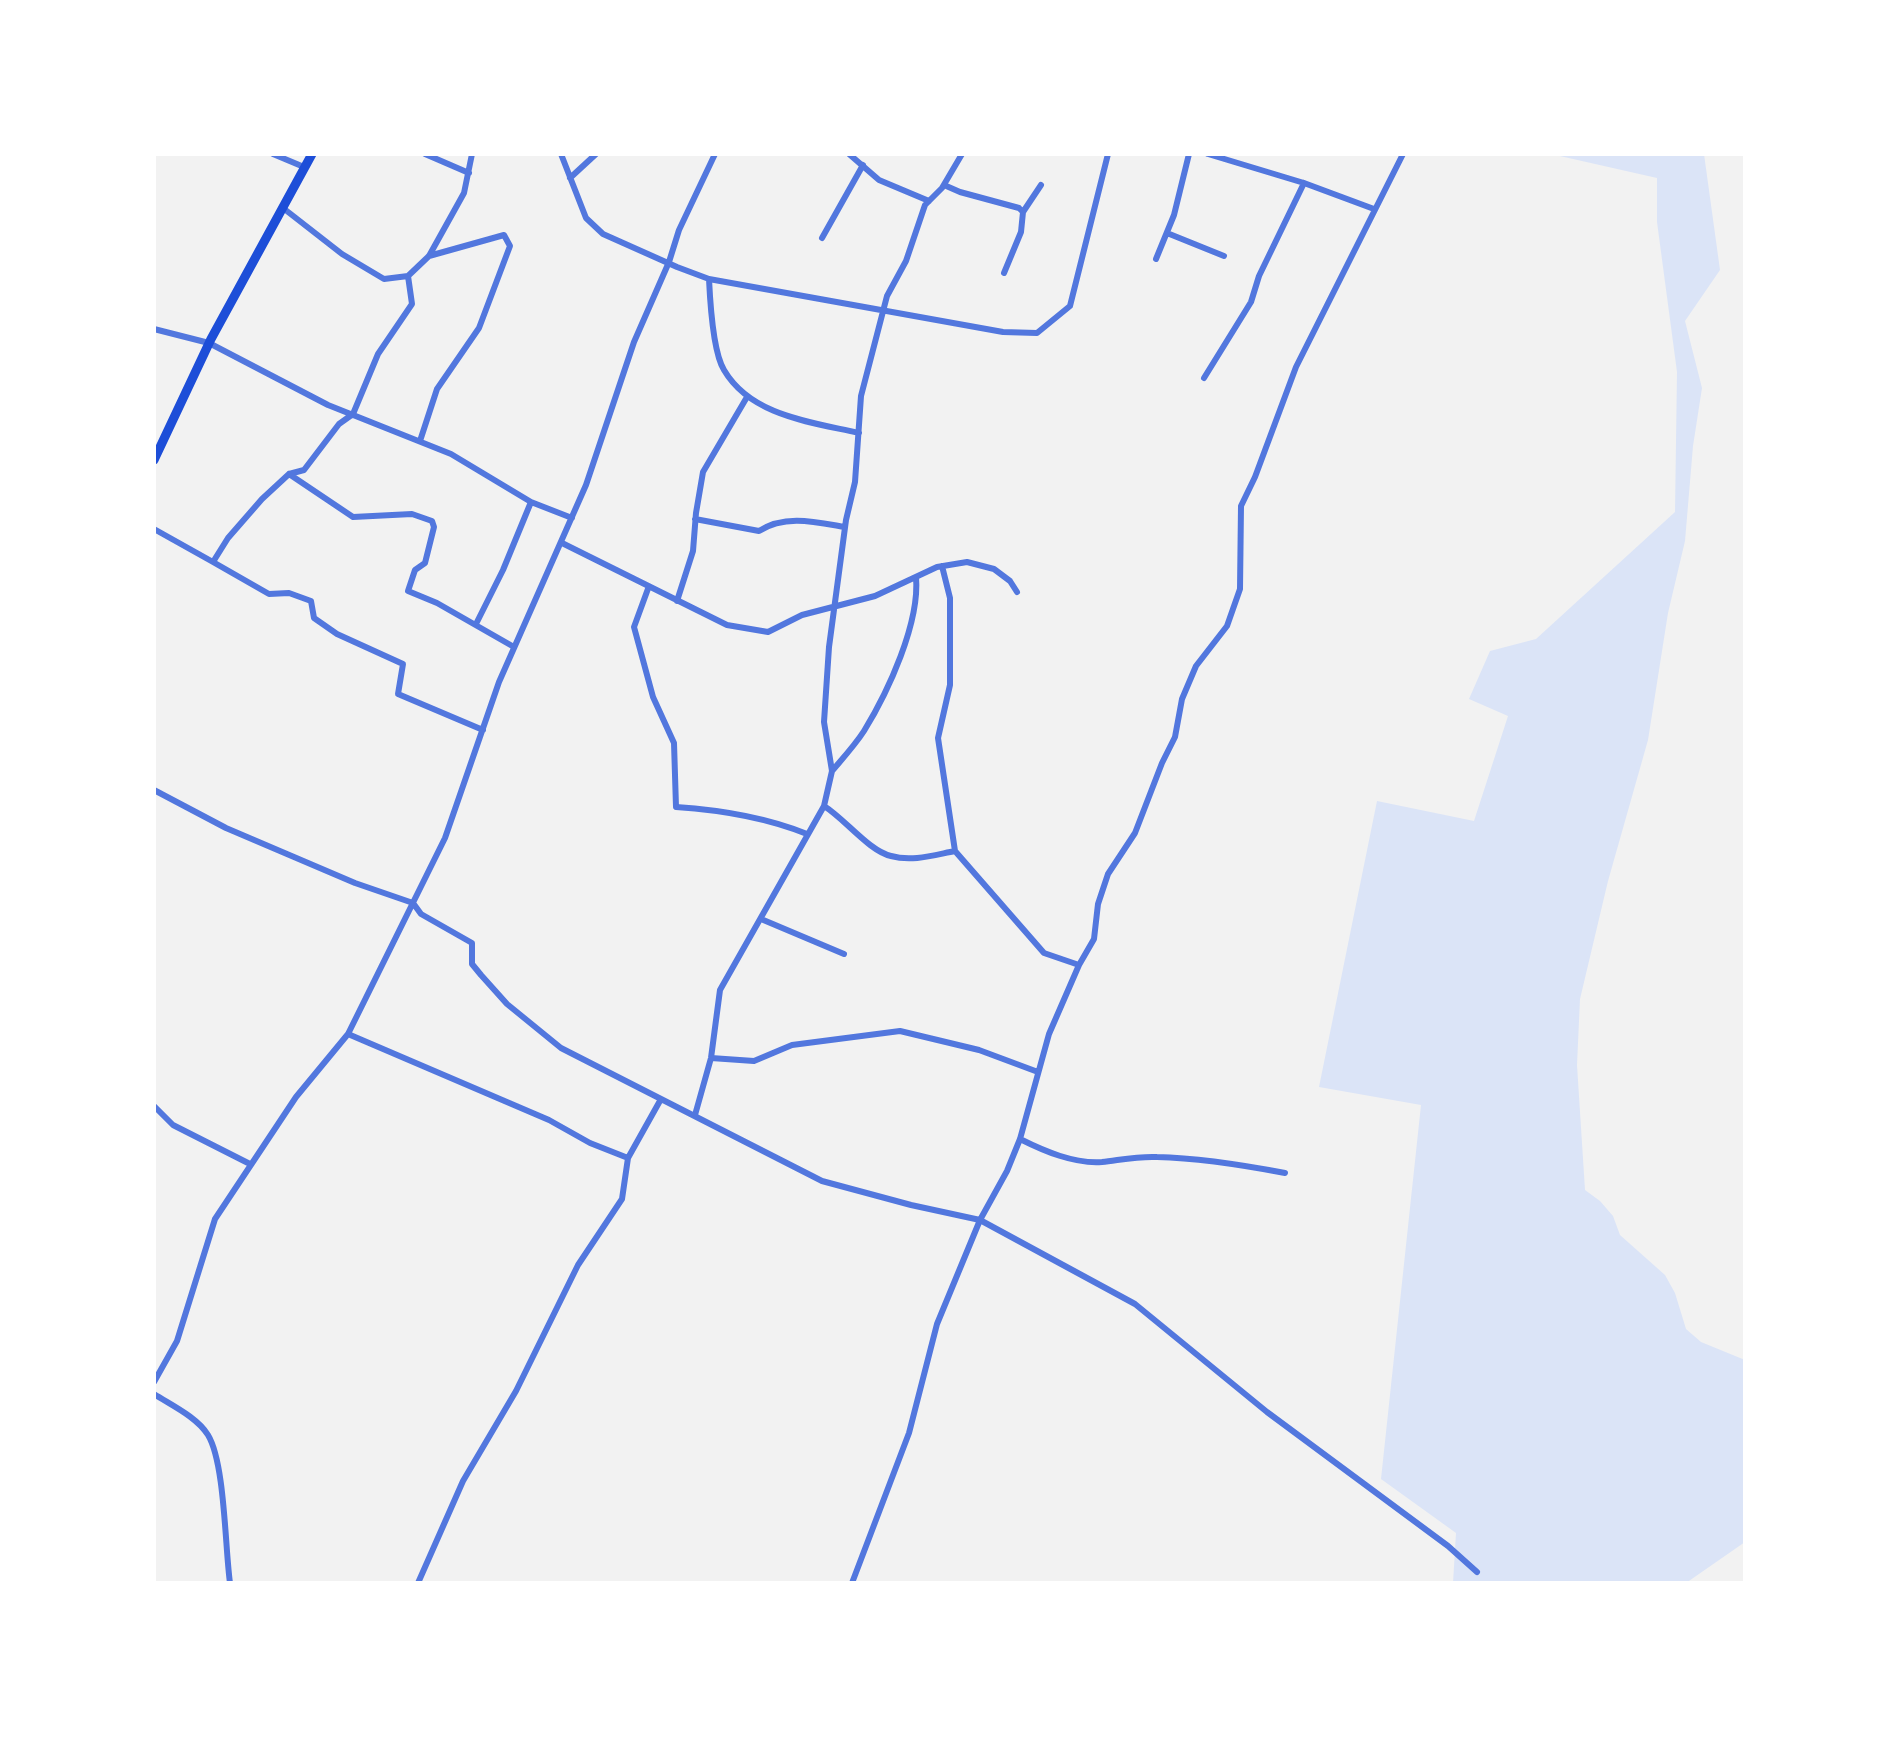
<!DOCTYPE html>
<html>
<head>
<meta charset="utf-8">
<style>
  body { margin:0 }
  #map { position:relative; width:1899px; height:1737px; overflow:hidden; background:#f2f2f2; font-family:"Roboto Serif",serif }
  canvas { display:block }
  .frame { position:absolute; inset:0; border:156px solid #fff; pointer-events:none }
</style>
</head>
<body>
<div id="map">
<canvas width="1899" height="1737"></canvas>
<div class="frame"></div>
</div>
<script>
const ctx = document.querySelector('canvas').getContext('2d');
ctx.lineJoin = 'round';
function fillPath(path, color) {
  ctx.fillStyle = color;
  ctx.fill(path, 'evenodd');
}
function trace(path, color, width, dash) {
  ctx.strokeStyle = color;
  ctx.lineWidth = width;
  ctx.lineCap = dash ? 'butt' : 'round';
  ctx.setLineDash(dash || []);
  ctx.stroke(path);
}
fillPath(new Path2D(`
  M 1551,154 L 1704,154 L 1720,270 L 1685,321 L 1702,388 L 1693,446 L 1685,541 L 1668,613 L 1648,740 L 1608,881 L 1580,999 L 1577,1065 L 1585,1190 L 1600,1201 L 1613,1216 L 1620,1235 L 1665,1275 L 1675,1293 L 1686,1329 L 1701,1342 L 1745,1360 L 1745,1542 L 1686,1583 L 1453,1583 L 1456,1533 L 1381,1479 L 1421,1105 L 1319,1087 L 1377,801 L 1474,821 L 1508,716 L 1469,699 L 1490,651 L 1536,639 L 1675,512 L 1677,372 L 1657,222 L 1657,178 Z`), '#dbe4f7');
trace(new Path2D(`
  M 273,154 L 304,167
  M 425,154 L 469,173
  M 561,154 L 586,218 L 603,234 L 677,267 L 709,279 L 1003,332 L 1037,333 L 1070,306 L 1108,154
  M 849,154 L 879,180 L 929,201
  M 1208,154 L 1304,183 L 1374,209
  M 570,178 L 596,154
  M 944,185 L 960,192 L 1019,208 L 1023,212 L 1021,232 L 1004,273
  M 283,208 L 342,254 L 384,279 L 408,276 L 429,256 L 464,193 L 472,154
  M 1023,212 L 1041,185
  M 1167,233 L 1224,256
  M 822,238 L 863,165
  M 1156,259 L 1174,215 L 1189,154
  M 709,279 C 710,300 713,352 724,370 C 751,416 811,422 859,433
  M 154,329 L 209,343 L 328,405 L 451,454 L 531,502 L 572,518
  M 1204,378 L 1251,302 L 1259,276 L 1304,183
  M 420,441 L 437,389 L 479,328 L 510,246 L 504,235 L 429,256
  M 289,474 L 353,517 L 412,514 L 432,521 L 434,527 L 425,563 L 415,570 L 408,591 L 437,603 L 514,647
  M 695,519 L 759,531 C 785,514 816,522 845,527
  M 154,529 L 213,562 L 228,538 L 262,499 L 289,474 L 304,470 L 339,424 L 353,414 L 378,354 L 412,304 L 408,276
  M 562,543 L 727,625 L 768,632 L 802,615 L 875,596 L 937,567 L 967,562 L 994,569 L 1010,581 L 1017,592
  M 213,562 L 269,594 L 289,593 L 311,601 L 314,618 L 337,634 L 403,664 L 398,694 L 483,730
  M 942,566 L 950,598 L 950,685 L 938,738 L 955,851 L 1044,953 L 1079,965
  M 649,586 L 634,627 L 653,697 L 674,743 L 676,807 C 721,810 765,817 807,834
  M 677,601 L 693,551 L 696,513 L 703,472 L 747,397
  M 476,624 L 503,570 L 531,502
  M 832,771 C 843,758 855,745 864,731 C 888,692 920,623 916,577
  M 154,790 L 226,828 L 355,883 L 413,903 L 421,914 L 472,943 L 472,964 L 481,975 L 507,1004 L 561,1048 L 822,1181 L 911,1205 L 980,1220 L 1135,1304 L 1267,1412 L 1448,1546 L 1477,1572
  M 824,806 C 845,819 869,851 891,856 C 912,862 934,855 955,851
  M 761,919 L 844,954
  M 348,1034 L 549,1120 L 590,1143 L 628,1158
  M 711,1058 L 754,1061 L 792,1045 L 900,1031 L 979,1050 L 1038,1072
  M 154,1106 L 173,1125 L 250,1164
  M 695,1115 L 711,1058 L 720,990 L 824,806 L 832,771 L 824,722 L 829,647 L 846,520 L 855,482 L 861,396 L 887,296 L 906,261 L 925,205 L 942,188 L 962,154
  M 1020,1139 C 1044,1151 1074,1164 1102,1162 C 1120,1160 1138,1156 1157,1157 C 1200,1158 1243,1165 1285,1173
  M 154,1382 L 177,1341 L 215,1219 L 296,1097 L 348,1034 L 445,838 L 499,682 L 586,485 L 634,342 L 669,262 L 679,230 L 715,154
  M 154,1394 C 171,1405 197,1417 208,1435 C 225,1463 225,1548 230,1583
  M 418,1583 L 463,1481 L 516,1391 L 578,1265 L 622,1199 L 628,1158 L 661,1099
  M 852,1583 L 909,1433 L 937,1324 L 980,1220 L 1007,1171 L 1020,1139 L 1049,1034 L 1079,965 L 1094,939 L 1098,904 L 1108,874 L 1135,833 L 1162,763 L 1175,737 L 1182,699 L 1196,666 L 1227,626 L 1240,589 L 1241,506 L 1255,477 L 1296,367 L 1403,154`), '#5277de', 6);
trace(new Path2D(`
  M 154,460 L 211,339 L 312,154`), '#1d4ed8', 9);
</script>
</body>
</html>
